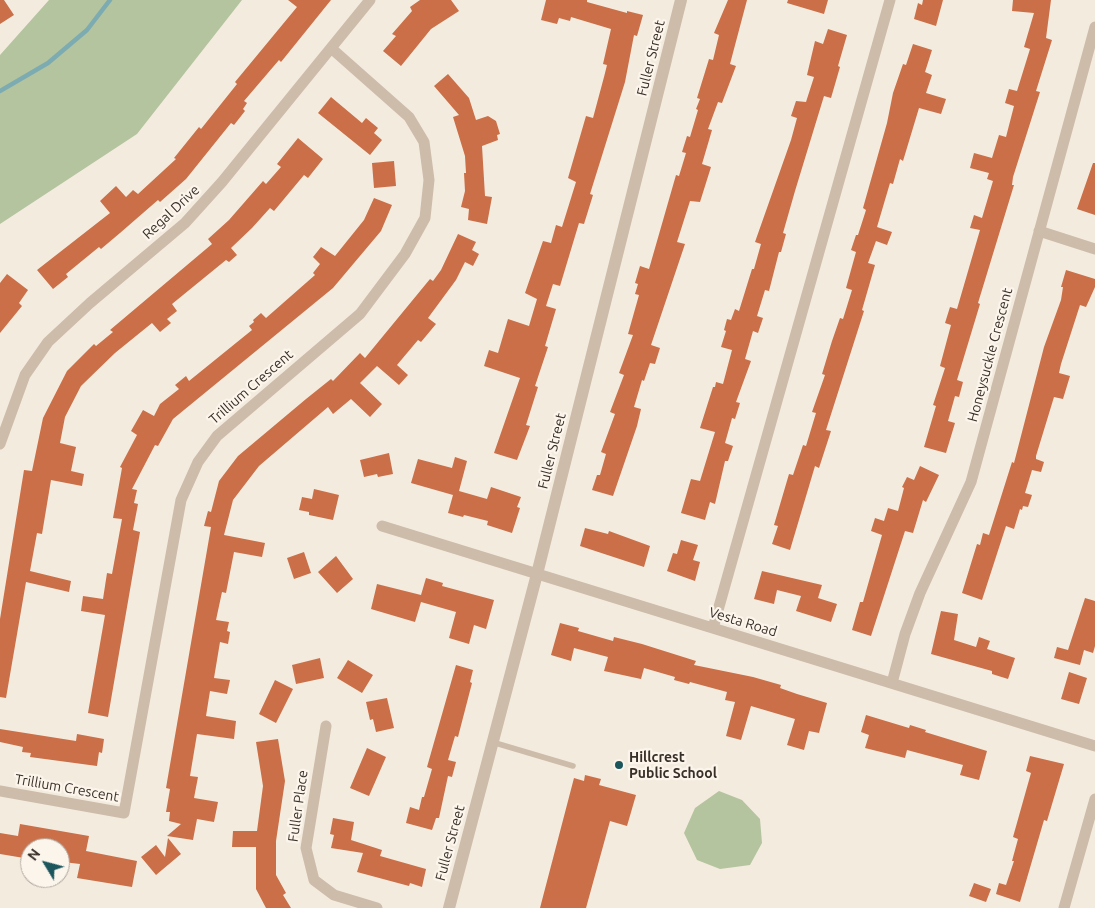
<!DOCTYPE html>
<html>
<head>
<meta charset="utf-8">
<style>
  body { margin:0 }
  #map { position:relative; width:1095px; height:908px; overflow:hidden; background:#f4ebdf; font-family:Ubuntu,sans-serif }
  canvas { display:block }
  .north { position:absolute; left:20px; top:838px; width:50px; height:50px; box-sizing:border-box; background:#fbf5ec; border:1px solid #aea69e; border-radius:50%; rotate:307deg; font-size:14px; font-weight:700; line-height:20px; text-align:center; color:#3a302a }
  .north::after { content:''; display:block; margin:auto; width:18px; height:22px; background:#1d555d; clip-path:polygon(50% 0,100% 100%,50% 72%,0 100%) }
</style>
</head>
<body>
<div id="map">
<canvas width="1095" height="908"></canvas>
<div class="north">N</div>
</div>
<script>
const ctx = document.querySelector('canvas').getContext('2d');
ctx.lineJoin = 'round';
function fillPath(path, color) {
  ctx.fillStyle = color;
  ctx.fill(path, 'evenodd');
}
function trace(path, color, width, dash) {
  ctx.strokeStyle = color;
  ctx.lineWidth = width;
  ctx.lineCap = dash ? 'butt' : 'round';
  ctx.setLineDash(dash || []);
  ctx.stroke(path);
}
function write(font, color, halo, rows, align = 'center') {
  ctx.font = font + ' Ubuntu,sans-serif';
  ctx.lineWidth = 4.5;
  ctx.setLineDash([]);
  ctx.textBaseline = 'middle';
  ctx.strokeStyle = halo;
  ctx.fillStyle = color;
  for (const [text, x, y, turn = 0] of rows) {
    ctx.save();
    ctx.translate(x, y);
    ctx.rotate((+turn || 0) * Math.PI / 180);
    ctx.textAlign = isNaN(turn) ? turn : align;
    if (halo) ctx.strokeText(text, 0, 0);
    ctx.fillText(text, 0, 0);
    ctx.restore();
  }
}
fillPath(new Path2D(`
  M 49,0 L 242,0 L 137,134 L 0,224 L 0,55 Z
  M 719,791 L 742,800 L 760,819 L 762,843 L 750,865 L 720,869 L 697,860 L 684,833 L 695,808 Z`), '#b4c49e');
trace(new Path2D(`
  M 0,91 L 48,63 L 87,30 L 110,0`), '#7cacb2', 4.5);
fillPath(new Path2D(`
  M 0,0 L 4,0 L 14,15 L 0,24 Z
  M 288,0 L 331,0 L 281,62 L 279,60 L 244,101 L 247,103 L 243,109 L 245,111 L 234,125 L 231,123 L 186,179 L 160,202 L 158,200 L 120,233 L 101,249 L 99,247 L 66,274 L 68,277 L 53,289 L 37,270 L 110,213 L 100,201 L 116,186 L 126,197 L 133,190 L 138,194 L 176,159 L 174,158 L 199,127 L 201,129 L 237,84 L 235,82 L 297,7 Z
  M 420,0 L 451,0 L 459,11 L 431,29 L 401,66 L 383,51 L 396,36 L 392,34 L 412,11 L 410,7 Z
  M 546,0 L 587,0 L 587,2 L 627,13 L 627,11 L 643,15 L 637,36 L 634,35 L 625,82 L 590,194 L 593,195 L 584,224 L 579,223 L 560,286 L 553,284 L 546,306 L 556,309 L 545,346 L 548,347 L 535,386 L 538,387 L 526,425 L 530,426 L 517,460 L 494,453 L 520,378 L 484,366 L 489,350 L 498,353 L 508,319 L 529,326 L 537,299 L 525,293 L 543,241 L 551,243 L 556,225 L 562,227 L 576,182 L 568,178 L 586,116 L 593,118 L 604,77 L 607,65 L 603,64 L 611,29 L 571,17 L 570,21 L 559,18 L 557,24 L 541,20 Z
  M 728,0 L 747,0 L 730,64 L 736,66 L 722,103 L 718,102 L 708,129 L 712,130 L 702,164 L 711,167 L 700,202 L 690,201 L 677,242 L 685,244 L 651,345 L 660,348 L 655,364 L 650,363 L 644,381 L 642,380 L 634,407 L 641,409 L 637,426 L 613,496 L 592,490 L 597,475 L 600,475 L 606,454 L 601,452 L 615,414 L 610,412 L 624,375 L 619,373 L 633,335 L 628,334 L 639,295 L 635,294 L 638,284 L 635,283 L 640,266 L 649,269 L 676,175 L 679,176 L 686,153 L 682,152 L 687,136 L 690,137 L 698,110 L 696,109 L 700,99 L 697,98 L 709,59 L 713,60 L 719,35 L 714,33 Z
  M 788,0 L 828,0 L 824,14 L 787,3 Z
  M 923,0 L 943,0 L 936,26 L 914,19 L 918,3 L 922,5 Z
  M 1013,0 L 1051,0 L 1046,38 L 1052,40 L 1036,91 L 1040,92 L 1013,177 L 1012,185 L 1014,185 L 978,303 L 980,304 L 957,380 L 963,382 L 959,397 L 955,396 L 948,421 L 955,423 L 946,453 L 924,447 L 936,406 L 933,405 L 945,368 L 940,366 L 951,325 L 945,323 L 950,307 L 957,309 L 980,230 L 970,228 L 974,215 L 982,218 L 993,181 L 987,179 L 989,173 L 970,168 L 974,153 L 992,158 L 999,135 L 1006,137 L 1014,106 L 1005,103 L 1009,89 L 1017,91 L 1030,49 L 1024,47 L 1034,13 L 1012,11 Z
  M 828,29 L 847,35 L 838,66 L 840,67 L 831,98 L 824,96 L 795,191 L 783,233 L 786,234 L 781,252 L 779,252 L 769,291 L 765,290 L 757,316 L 763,318 L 758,333 L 753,331 L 745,359 L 751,361 L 736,402 L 740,403 L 735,419 L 732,418 L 725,443 L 733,446 L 728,461 L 725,461 L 715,504 L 710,502 L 705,520 L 681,513 L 691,479 L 700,481 L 715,432 L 700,428 L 713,387 L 715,387 L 716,382 L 723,384 L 732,350 L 721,347 L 726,331 L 724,330 L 727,319 L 731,320 L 735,309 L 739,311 L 752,269 L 754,269 L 761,244 L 755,242 L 791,140 L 797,118 L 791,116 L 796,101 L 806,102 L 814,77 L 807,75 L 815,41 L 823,44 Z
  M 913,44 L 932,50 L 925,72 L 932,75 L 926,93 L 946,99 L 941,114 L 919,108 L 903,161 L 900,159 L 893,184 L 890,183 L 877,227 L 892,232 L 887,245 L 876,241 L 868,263 L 875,265 L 862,310 L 864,311 L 826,430 L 831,431 L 819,468 L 815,466 L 790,550 L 772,544 L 778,526 L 774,525 L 789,474 L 793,475 L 803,445 L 806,446 L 816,413 L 812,412 L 825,375 L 822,374 L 832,341 L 840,318 L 843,319 L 852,290 L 846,288 L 856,252 L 851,250 L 856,235 L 858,235 L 866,210 L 863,208 L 887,123 L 893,93 L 903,64 L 906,65 Z
  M 448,74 L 469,98 L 476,120 L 488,116 L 496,121 L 500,134 L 497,135 L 498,140 L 482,146 L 485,196 L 492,197 L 487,224 L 468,220 L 469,209 L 461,207 L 465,191 L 464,173 L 466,173 L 465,156 L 453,117 L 459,115 L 434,86 Z
  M 331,97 L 362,123 L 366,118 L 378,128 L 374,133 L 382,140 L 370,155 L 318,113 Z
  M 298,138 L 323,159 L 308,178 L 304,175 L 274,211 L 270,208 L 252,228 L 231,248 L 237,255 L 229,262 L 226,260 L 172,304 L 177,311 L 167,319 L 171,323 L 160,332 L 152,323 L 115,353 L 81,386 L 65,417 L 60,443 L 76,447 L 71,471 L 84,474 L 82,486 L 51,480 L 42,534 L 37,533 L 30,571 L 71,581 L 69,592 L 26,582 L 6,698 L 0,697 L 0,619 L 24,470 L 32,471 L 43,418 L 67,371 L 94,344 L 96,346 L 113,332 L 110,330 L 212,244 L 208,239 L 229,220 L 263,181 L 266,184 L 281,167 L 277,164 Z
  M 394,161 L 396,186 L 374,188 L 372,163 Z
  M 1093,163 L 1095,163 L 1095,215 L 1077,209 Z
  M 374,198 L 392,205 L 381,231 L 333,288 L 173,419 L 158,446 L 155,445 L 132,489 L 137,490 L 134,503 L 138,504 L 133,530 L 140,532 L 108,717 L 88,713 L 105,615 L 81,611 L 83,596 L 103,599 L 107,573 L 112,574 L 122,519 L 113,518 L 122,468 L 120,467 L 137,435 L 131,431 L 143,410 L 154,416 L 160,404 L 179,389 L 175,385 L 186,376 L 189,381 L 252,330 L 249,326 L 254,322 L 253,320 L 261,313 L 266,318 L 315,275 L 313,273 L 320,264 L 313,257 L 321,247 L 335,256 L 364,220 Z
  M 458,234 L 476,242 L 472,250 L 479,254 L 473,266 L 465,262 L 456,280 L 428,318 L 436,324 L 421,342 L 418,340 L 397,365 L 408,375 L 399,385 L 377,366 L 360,383 L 382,404 L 370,417 L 351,399 L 333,414 L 328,407 L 259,466 L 233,500 L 224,535 L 265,543 L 262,557 L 234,552 L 226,593 L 222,592 L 216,620 L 229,622 L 227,631 L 230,632 L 228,644 L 220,642 L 214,678 L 230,680 L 227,694 L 210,691 L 206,716 L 236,721 L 234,739 L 197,734 L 190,776 L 198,777 L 194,798 L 218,802 L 214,822 L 197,819 L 193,840 L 167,836 L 181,824 L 169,821 L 170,812 L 166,812 L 170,789 L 166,788 L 211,527 L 204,526 L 208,511 L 211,512 L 219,481 L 238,456 L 306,399 L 331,379 L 333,381 L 360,353 L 365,358 L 430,279 L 433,281 L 441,270 Z
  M 1066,270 L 1095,279 L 1095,287 L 1086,307 L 1080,305 L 1061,364 L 1059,373 L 1070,376 L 1063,399 L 1054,397 L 1036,456 L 1036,459 L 1044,462 L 1041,472 L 1032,470 L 1025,493 L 1032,495 L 1028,507 L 1023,506 L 1022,510 L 1020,509 L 1014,529 L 1006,526 L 982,600 L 962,593 L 977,544 L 980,545 L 983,533 L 989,535 L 1012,462 L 1014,463 L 1044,347 L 1061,300 L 1063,287 L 1061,287 Z
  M 7,274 L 28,290 L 19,303 L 22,306 L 0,333 L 0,283 Z
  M 389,453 L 393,474 L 378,477 L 377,474 L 364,477 L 360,460 Z
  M 455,457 L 467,461 L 459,491 L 487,499 L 491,487 L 521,497 L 517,507 L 520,508 L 512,533 L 487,525 L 488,521 L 464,515 L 463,517 L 448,513 L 453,495 L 411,483 L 418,459 L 452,468 Z
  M 920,466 L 939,475 L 926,502 L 923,500 L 913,533 L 905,531 L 871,636 L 852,630 L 860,602 L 863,602 L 882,535 L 871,531 L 875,518 L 884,521 L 888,508 L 898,511 L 904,488 L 902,487 L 907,477 L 914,480 Z
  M 314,489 L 339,495 L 333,520 L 309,515 L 309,512 L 299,510 L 302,497 L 312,499 Z
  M 585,528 L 608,534 L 609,531 L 650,546 L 644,567 L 580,546 Z
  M 681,540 L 698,545 L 693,560 L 700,562 L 695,581 L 667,571 L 673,553 L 677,554 Z
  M 304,552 L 311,573 L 294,579 L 287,558 Z
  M 336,556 L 353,579 L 337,593 L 318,572 Z
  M 762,571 L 822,585 L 818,598 L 837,604 L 831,622 L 796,611 L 801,596 L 777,590 L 774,604 L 754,599 Z
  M 426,578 L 443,583 L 442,586 L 494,600 L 486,629 L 474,625 L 469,644 L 449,638 L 456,612 L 421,602 L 415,622 L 371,609 L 377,584 L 421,595 Z
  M 1085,598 L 1095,601 L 1095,646 L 1093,653 L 1084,650 L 1080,665 L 1054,658 L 1057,647 L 1068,650 Z
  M 941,611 L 958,614 L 954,640 L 976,647 L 979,637 L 990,641 L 987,649 L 1015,658 L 1008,679 L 992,674 L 992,671 L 931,654 Z
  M 560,623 L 579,628 L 578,631 L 613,641 L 614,637 L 642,644 L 696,661 L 694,665 L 753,677 L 781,685 L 780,688 L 797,694 L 827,703 L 819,733 L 809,731 L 804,750 L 787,745 L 795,719 L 751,706 L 741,740 L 726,736 L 735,702 L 725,700 L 727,692 L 690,682 L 689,684 L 674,680 L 675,677 L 644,668 L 641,679 L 604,671 L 608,657 L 574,648 L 571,661 L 551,655 Z
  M 320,658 L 324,678 L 296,684 L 292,665 Z
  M 348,660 L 373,675 L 362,693 L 337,678 Z
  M 456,665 L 473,670 L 470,682 L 472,683 L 458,737 L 455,736 L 448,760 L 456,762 L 452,777 L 448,776 L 439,818 L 436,818 L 432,830 L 406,823 L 410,807 L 419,810 L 422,797 L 424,797 L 432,769 L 427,767 Z
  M 1069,672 L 1087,678 L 1079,704 L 1061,699 Z
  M 275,680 L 293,689 L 276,723 L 259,714 Z
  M 387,698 L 394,728 L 376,732 L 373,719 L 370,720 L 366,702 Z
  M 866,715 L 909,728 L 910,725 L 926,730 L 925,732 L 987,751 L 979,780 L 960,775 L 963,765 L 907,750 L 905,758 L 865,748 L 869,735 L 861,732 Z
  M 0,729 L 76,741 L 77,734 L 104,739 L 102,753 L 99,752 L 97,766 L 30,757 L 31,753 L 22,752 L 23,747 L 0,742 Z
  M 278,739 L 285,781 L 276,841 L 276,875 L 286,893 L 283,895 L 291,908 L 266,908 L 256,889 L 256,847 L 232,847 L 233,831 L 257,831 L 263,786 L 256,742 Z
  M 367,748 L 386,757 L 369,796 L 350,788 Z
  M 1030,756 L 1064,764 L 1047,821 L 1044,820 L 1020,902 L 996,894 L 999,883 L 1006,885 L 1014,861 L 1012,861 L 1018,839 L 1013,837 L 1031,773 L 1026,771 Z
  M 585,775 L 601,779 L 599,785 L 636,795 L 627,826 L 610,821 L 586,908 L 540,908 L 574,778 L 584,781 Z
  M 333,818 L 354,822 L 351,840 L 382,850 L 380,856 L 426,869 L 422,887 L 410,883 L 409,886 L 357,872 L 363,853 L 331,848 L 334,835 L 330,834 Z
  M 20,824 L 89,836 L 86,851 L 137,861 L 132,887 L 77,878 L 80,864 L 63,862 L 65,852 L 60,851 L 60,848 L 30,848 L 30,859 L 0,854 L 0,833 L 18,836 Z
  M 168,838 L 181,854 L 156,875 L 141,857 L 156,845 L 165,857 Z
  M 974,883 L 991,889 L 986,902 L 969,896 Z`), '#ca6f47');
trace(new Path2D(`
  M 492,742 L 573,766`), '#cdbcaa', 5.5);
trace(new Path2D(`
  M 1039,231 L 1095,249
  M 0,444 L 25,375 L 48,342 L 90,303 L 185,223 L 222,182 L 370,0
  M 382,526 L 1095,746
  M 713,628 L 890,0
  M 892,683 L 905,634 L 920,593 L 971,482 L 1095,27
  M 326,726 L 306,848 L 314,880 L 334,895 L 377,908
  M 0,791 L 124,813 L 181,500 L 198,462 L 217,436 L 360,314 L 405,254 L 425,218 L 429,180 L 424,142 L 409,117 L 331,48
  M 1064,908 L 1095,799`), '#cdbcaa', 11);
trace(new Path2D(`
  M 449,908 L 537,574 L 681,0`), '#cdbcaa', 12);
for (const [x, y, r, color] of [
  [619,765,5,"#1d555d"]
]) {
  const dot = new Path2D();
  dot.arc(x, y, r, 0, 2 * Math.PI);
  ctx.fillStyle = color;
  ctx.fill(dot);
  trace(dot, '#fbf5ec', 2);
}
write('14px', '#3a302a', '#fbf5ec', [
  ["Fuller Street",651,58,-76],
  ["Regal Drive",171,212,-43],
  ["Honeysuckle Crescent",990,355,-75],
  ["Trillium Crescent",251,387,-41],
  ["Fuller Street",552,451,-76],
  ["Vesta Road",743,622,17],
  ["Trillium Crescent",67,788,10],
  ["Fuller Place",298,806,-82],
  ["Fuller Street",450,843,-75]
]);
write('bold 14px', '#3a302a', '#fbf5ec', [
  ["Hillcrest",629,757],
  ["Public School",629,773]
], 'left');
</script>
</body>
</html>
